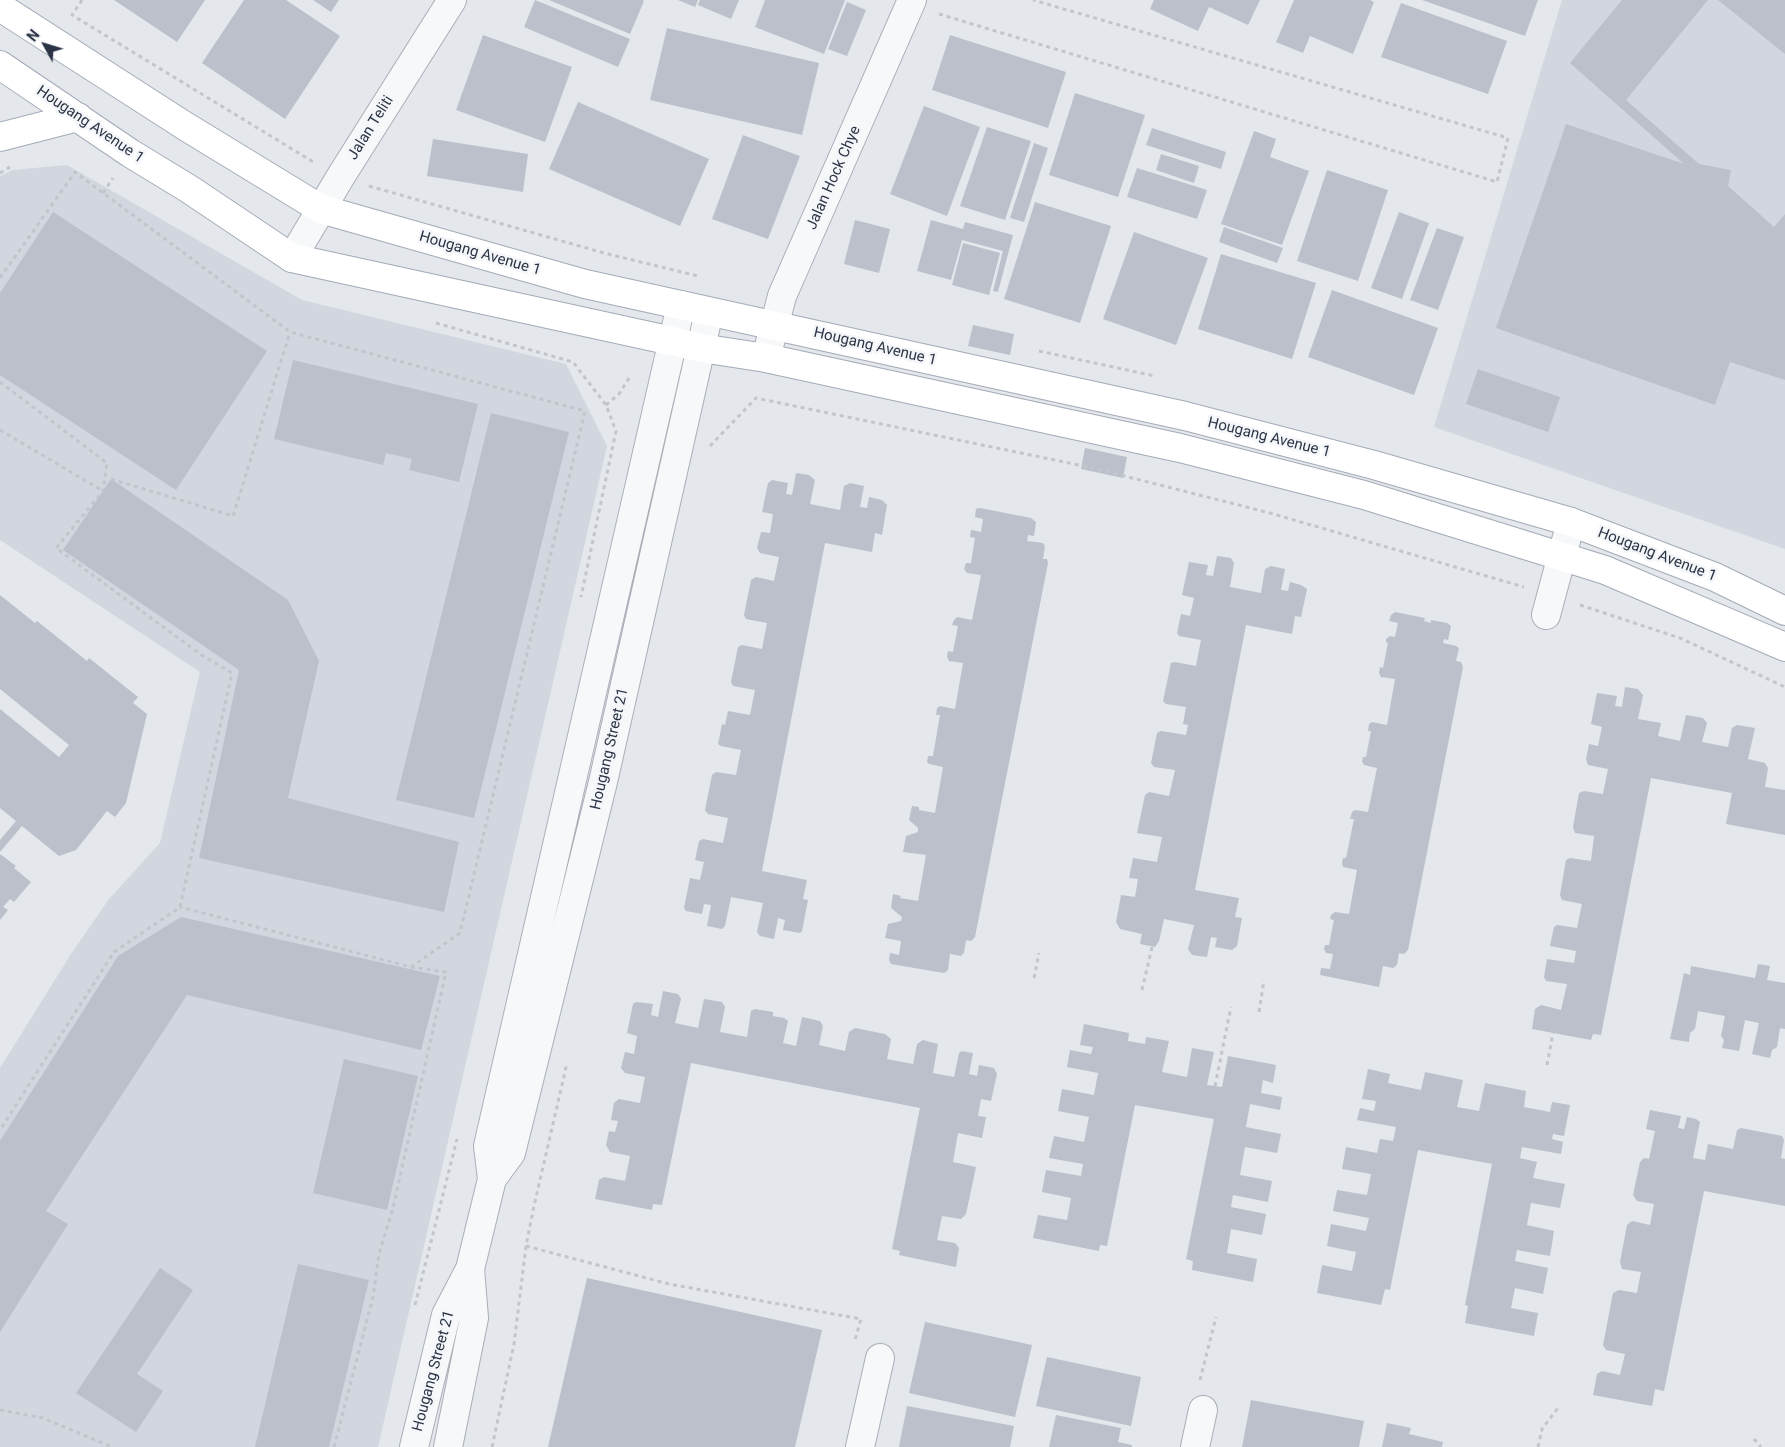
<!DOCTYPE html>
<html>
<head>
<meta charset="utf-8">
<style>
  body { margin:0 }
  #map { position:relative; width:1785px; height:1447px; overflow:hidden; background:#e4e7ec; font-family:Roboto,sans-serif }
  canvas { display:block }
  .north { position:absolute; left:20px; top:20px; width:50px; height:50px; -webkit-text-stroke:4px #f4f6f9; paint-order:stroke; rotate:309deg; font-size:14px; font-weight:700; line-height:20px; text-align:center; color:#2b3445 }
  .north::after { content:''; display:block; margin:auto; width:18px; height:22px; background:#2b3445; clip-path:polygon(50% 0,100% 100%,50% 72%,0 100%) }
</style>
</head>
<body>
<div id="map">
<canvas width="1785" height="1447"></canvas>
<div class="north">N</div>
</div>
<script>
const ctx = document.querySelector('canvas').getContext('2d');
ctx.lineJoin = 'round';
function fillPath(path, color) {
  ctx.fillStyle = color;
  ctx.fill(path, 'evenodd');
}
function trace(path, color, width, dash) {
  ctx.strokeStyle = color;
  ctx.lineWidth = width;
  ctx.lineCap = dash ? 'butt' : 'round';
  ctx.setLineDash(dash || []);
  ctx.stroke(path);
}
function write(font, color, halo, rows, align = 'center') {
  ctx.font = font + ' Roboto,sans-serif';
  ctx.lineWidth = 5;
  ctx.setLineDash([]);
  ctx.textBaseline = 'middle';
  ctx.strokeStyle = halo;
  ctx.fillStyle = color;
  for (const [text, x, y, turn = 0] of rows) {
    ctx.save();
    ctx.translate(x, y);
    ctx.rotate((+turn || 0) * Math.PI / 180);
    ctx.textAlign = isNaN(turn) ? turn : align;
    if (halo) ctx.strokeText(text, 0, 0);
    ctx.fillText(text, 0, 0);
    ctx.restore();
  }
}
fillPath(new Path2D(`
  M 1562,0 L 1785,0 L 1785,549 L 1434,427 Z
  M 67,165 L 302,300 L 566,364 L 607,446 L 378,1447 L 0,1447 L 0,1068 L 71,954 L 109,899 L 160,843 L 200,672 L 0,540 L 0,176 L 13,170 Z`), '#d2d6de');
fillPath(new Path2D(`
  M 114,0 L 205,0 L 177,42 Z
  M 244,0 L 286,0 L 340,36 L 285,119 L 202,63 Z
  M 313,0 L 339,0 L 331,12 Z
  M 535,0 L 630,39 L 618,67 L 524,27 Z
  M 549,0 L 642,0 L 644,1 L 630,34 Z
  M 678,0 L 698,0 L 695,7 Z
  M 700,0 L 739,0 L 731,19 L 698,5 Z
  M 765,0 L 845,0 L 824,54 L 755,27 Z
  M 1154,0 L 1260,0 L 1248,25 L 1209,7 L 1198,31 L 1150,9 Z
  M 1294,0 L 1370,0 L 1374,2 L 1353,54 L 1310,36 L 1303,53 L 1276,42 Z
  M 1422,0 L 1538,0 L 1525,36 Z
  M 1622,0 L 1708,0 L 1626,100 L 1699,164 L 1731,170 L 1728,186 L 1774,227 L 1785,214 L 1785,380 L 1730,362 L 1715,405 L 1496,328 L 1566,124 L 1684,164 L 1570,63 Z
  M 1718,0 L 1785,0 L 1785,54 Z
  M 847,2 L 866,10 L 847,56 L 828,49 Z
  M 1401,3 L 1507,41 L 1488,94 L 1381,57 Z
  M 667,28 L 819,63 L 802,135 L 650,100 Z
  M 483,35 L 572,67 L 545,142 L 456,110 Z
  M 950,35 L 1066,72 L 1048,128 L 932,90 Z
  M 1075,93 L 1145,115 L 1118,197 L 1049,175 Z
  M 578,102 L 709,159 L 680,226 L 549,169 Z
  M 924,106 L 980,127 L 947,216 L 890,194 Z
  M 987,127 L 1031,141 L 1005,220 L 960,206 Z
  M 1152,128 L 1226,152 L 1221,169 L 1146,145 Z
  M 1254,131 L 1276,139 L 1270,157 L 1309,171 L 1282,245 L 1221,224 Z
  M 743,135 L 800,156 L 768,239 L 712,219 Z
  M 433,139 L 528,154 L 523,192 L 427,176 Z
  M 1034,143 L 1048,148 L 1024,222 L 1010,218 Z
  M 1161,154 L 1199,166 L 1194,183 L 1156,170 Z
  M 1137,168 L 1207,190 L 1197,219 L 1127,197 Z
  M 1327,170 L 1388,190 L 1358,281 L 1297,261 Z
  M 1035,202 L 1111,226 L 1080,323 L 1004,299 Z
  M 53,212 L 267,351 L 176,490 L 0,375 L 0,293 Z
  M 1399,212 L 1429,223 L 1402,299 L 1371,288 Z
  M 855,220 L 890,229 L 879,273 L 844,264 Z
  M 931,220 L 963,229 L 965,222 L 1013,235 L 998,292 L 993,291 L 1003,251 L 962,240 L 951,280 L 917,271 Z
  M 1224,227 L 1283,248 L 1277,263 L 1219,242 Z
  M 1437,228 L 1464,237 L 1438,310 L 1410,300 Z
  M 1134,232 L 1208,258 L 1176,345 L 1103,319 Z
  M 963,243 L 1000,253 L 989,295 L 952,285 Z
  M 1221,254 L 1316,283 L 1292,359 L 1198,329 Z
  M 1332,290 L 1438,328 L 1414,395 L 1308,357 Z
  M 973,325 L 1014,334 L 1010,355 L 968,346 Z
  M 293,360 L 478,404 L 459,482 L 409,470 L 412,459 L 386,453 L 383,465 L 274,439 Z
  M 1478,369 L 1560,397 L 1548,432 L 1466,404 Z
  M 491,413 L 569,432 L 474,818 L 396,800 Z
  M 1085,448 L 1127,457 L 1123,478 L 1081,469 Z
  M 796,473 L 809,475 L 815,480 L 810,504 L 840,510 L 844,486 L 850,483 L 864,486 L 860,507 L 867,508 L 869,497 L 882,500 L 887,505 L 882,535 L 875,533 L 872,552 L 825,543 L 762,871 L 807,880 L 803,899 L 808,900 L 802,931 L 800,933 L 783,930 L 785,920 L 778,918 L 774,939 L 760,936 L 757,932 L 763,903 L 731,897 L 725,926 L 722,929 L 707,926 L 711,905 L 704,904 L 702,914 L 686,911 L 684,908 L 690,878 L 700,880 L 704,862 L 695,860 L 699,841 L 703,839 L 723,843 L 728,818 L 708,814 L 705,810 L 712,775 L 716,772 L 736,775 L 741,750 L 721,746 L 718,744 L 722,724 L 725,725 L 728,711 L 750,715 L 755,690 L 733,686 L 731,682 L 738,647 L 742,645 L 762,649 L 767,623 L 746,619 L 744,615 L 751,580 L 756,577 L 774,581 L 779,557 L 760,553 L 757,548 L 761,532 L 770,533 L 773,514 L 762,512 L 768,483 L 772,480 L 788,483 L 786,494 L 792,495 Z
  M 111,479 L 288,600 L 319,661 L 288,798 L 459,842 L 444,912 L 199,858 L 239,670 L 63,550 Z
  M 980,508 L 1031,518 L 1036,522 L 1034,536 L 1028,535 L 1027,541 L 1043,543 L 1045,547 L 1043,559 L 1047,559 L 1048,563 L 975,937 L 971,941 L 966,940 L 964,953 L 961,956 L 950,954 L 948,970 L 944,973 L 891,964 L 889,960 L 890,953 L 899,955 L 901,941 L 885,938 L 888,924 L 901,921 L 902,917 L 891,908 L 893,894 L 901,896 L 900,898 L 918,901 L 926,855 L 903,852 L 906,836 L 918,832 L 918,828 L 909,820 L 912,806 L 919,807 L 919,810 L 935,813 L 943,767 L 929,764 L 927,762 L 928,756 L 933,756 L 940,715 L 936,715 L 937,708 L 940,706 L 955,709 L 963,663 L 949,661 L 947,657 L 948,651 L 953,652 L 958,626 L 952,625 L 954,620 L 957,617 L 972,620 L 981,575 L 967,573 L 964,569 L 966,563 L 971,563 L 975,538 L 970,537 L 971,530 L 981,532 L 983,519 L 975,517 L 976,509 Z
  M 1217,556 L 1231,558 L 1234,563 L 1230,587 L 1261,593 L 1265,569 L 1271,566 L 1285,569 L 1281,590 L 1288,591 L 1290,582 L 1301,585 L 1307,589 L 1301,617 L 1295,616 L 1292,634 L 1246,625 L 1195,890 L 1239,898 L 1235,917 L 1242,918 L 1237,946 L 1232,950 L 1215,947 L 1217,938 L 1211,937 L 1207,957 L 1192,955 L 1188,949 L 1194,925 L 1164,919 L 1159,941 L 1155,947 L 1140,944 L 1142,934 L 1120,929 L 1116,922 L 1121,895 L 1135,897 L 1138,879 L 1129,878 L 1133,858 L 1157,862 L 1162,837 L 1137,833 L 1145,795 L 1149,792 L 1169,796 L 1175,770 L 1154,767 L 1151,763 L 1157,733 L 1161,731 L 1186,735 L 1188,725 L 1183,724 L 1186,707 L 1166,704 L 1163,701 L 1171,663 L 1175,662 L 1196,666 L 1201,640 L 1179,636 L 1177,633 L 1181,614 L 1190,616 L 1194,598 L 1182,595 L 1189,562 L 1208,565 L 1206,575 L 1213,576 Z
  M 0,595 L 35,623 L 37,621 L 87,661 L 89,658 L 138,697 L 133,703 L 147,714 L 126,803 L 115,817 L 107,811 L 76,850 L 59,856 L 22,826 L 0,852 L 0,840 L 16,821 L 0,808 L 0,709 L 59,757 L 69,745 L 0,689 Z
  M 1395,612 L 1425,618 L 1424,621 L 1431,623 L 1431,620 L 1447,623 L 1451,626 L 1448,640 L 1444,639 L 1443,643 L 1456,646 L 1459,648 L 1456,661 L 1461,662 L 1463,667 L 1408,950 L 1404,954 L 1399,953 L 1397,965 L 1393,968 L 1383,966 L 1379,987 L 1320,975 L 1321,968 L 1330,969 L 1333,954 L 1326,953 L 1324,949 L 1325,945 L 1329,945 L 1334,920 L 1330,919 L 1331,915 L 1335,912 L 1349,914 L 1357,870 L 1343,867 L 1342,863 L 1343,858 L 1346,858 L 1354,819 L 1350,819 L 1352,812 L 1355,810 L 1368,812 L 1377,768 L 1364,765 L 1362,761 L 1363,757 L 1366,757 L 1371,731 L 1368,731 L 1369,724 L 1372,722 L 1387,725 L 1395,679 L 1381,677 L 1379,673 L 1380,667 L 1383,668 L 1388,643 L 1386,642 L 1386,639 L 1390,636 L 1395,637 L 1398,623 L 1389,621 L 1391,615 Z
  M 1625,687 L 1638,689 L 1643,695 L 1638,719 L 1661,723 L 1658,736 L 1680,741 L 1686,715 L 1703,718 L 1707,723 L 1702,742 L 1728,747 L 1732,728 L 1737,725 L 1755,728 L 1748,759 L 1765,763 L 1768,768 L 1765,787 L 1785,790 L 1785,835 L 1726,824 L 1732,793 L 1651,778 L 1601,1035 L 1593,1034 L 1591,1040 L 1532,1029 L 1535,1009 L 1541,1005 L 1561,1010 L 1567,984 L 1546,981 L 1544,977 L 1547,959 L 1574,963 L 1576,951 L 1550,946 L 1554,927 L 1557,925 L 1577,928 L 1582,904 L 1562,900 L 1560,895 L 1566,860 L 1570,858 L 1591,861 L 1594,836 L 1575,833 L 1573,827 L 1579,793 L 1584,791 L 1603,794 L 1608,769 L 1588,765 L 1586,759 L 1589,744 L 1598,746 L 1602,727 L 1591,724 L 1597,693 L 1617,696 L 1615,706 L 1622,707 Z
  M 0,854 L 16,866 L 14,868 L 31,882 L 14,902 L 10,899 L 3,907 L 8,910 L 0,920 Z
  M 181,917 L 440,976 L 421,1050 L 187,995 L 46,1211 L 68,1224 L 0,1332 L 0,1141 L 118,956 Z
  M 1758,964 L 1770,966 L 1767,980 L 1785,983 L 1785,1029 L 1780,1028 L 1777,1047 L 1772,1050 L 1770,1058 L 1752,1054 L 1759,1023 L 1745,1020 L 1739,1051 L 1722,1048 L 1724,1040 L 1721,1036 L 1725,1016 L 1698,1011 L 1695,1029 L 1690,1033 L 1689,1042 L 1670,1039 L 1684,973 L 1690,975 L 1691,966 L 1755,978 Z
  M 663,991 L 678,994 L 681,999 L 675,1023 L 698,1028 L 704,999 L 722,1002 L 725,1007 L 720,1032 L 747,1037 L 751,1011 L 755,1009 L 773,1012 L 773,1016 L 784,1018 L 788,1021 L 783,1043 L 796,1046 L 802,1017 L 820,1021 L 823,1026 L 819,1045 L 845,1051 L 849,1032 L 855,1028 L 885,1034 L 891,1039 L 887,1059 L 913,1064 L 917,1044 L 923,1040 L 938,1044 L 933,1073 L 954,1077 L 959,1053 L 962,1051 L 973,1053 L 969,1074 L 977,1076 L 979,1065 L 994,1068 L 997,1074 L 991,1101 L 981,1099 L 978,1116 L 986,1117 L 982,1138 L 958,1133 L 953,1162 L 976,1167 L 966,1214 L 961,1219 L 942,1216 L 937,1240 L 955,1243 L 959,1248 L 956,1267 L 899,1255 L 900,1251 L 892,1249 L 920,1108 L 691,1063 L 662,1205 L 653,1204 L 652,1210 L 595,1199 L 599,1180 L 604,1177 L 625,1181 L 630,1156 L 610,1152 L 606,1145 L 609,1131 L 615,1132 L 618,1121 L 611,1120 L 614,1103 L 619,1099 L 640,1103 L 645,1077 L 625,1073 L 621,1068 L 625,1052 L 634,1054 L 637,1036 L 627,1033 L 633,1004 L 636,1002 L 653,1004 L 651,1015 L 658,1017 Z
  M 1084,1024 L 1129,1033 L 1128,1041 L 1145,1044 L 1146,1037 L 1169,1041 L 1162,1072 L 1187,1077 L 1192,1048 L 1214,1052 L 1207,1085 L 1222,1087 L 1228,1056 L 1276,1065 L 1273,1083 L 1263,1080 L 1261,1093 L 1282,1097 L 1280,1110 L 1250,1104 L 1246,1127 L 1281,1134 L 1277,1153 L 1245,1147 L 1240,1175 L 1272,1181 L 1268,1202 L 1233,1195 L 1231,1207 L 1266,1214 L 1262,1235 L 1231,1229 L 1227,1253 L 1257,1259 L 1253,1282 L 1192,1270 L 1193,1261 L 1186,1259 L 1214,1119 L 1135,1105 L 1107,1246 L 1100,1245 L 1099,1251 L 1033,1238 L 1038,1215 L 1067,1220 L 1071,1198 L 1042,1192 L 1046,1170 L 1081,1176 L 1083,1164 L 1049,1158 L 1054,1136 L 1084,1142 L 1089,1117 L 1058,1111 L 1062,1089 L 1094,1095 L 1098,1073 L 1067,1067 L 1070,1050 L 1091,1054 L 1093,1047 L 1080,1045 Z
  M 344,1059 L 418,1076 L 387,1210 L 313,1193 Z
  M 1368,1069 L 1390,1074 L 1388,1083 L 1421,1090 L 1425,1072 L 1463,1080 L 1457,1107 L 1479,1111 L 1485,1083 L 1526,1091 L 1524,1107 L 1550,1112 L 1552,1102 L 1570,1105 L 1564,1136 L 1553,1134 L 1552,1139 L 1563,1142 L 1561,1154 L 1522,1147 L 1520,1158 L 1537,1162 L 1533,1178 L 1565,1184 L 1560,1208 L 1531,1203 L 1527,1225 L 1554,1231 L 1550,1256 L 1517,1250 L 1515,1261 L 1548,1268 L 1543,1294 L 1515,1288 L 1511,1308 L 1538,1313 L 1534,1336 L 1465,1323 L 1468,1306 L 1465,1305 L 1492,1164 L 1418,1150 L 1390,1290 L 1385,1289 L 1381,1305 L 1317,1293 L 1322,1265 L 1352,1271 L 1356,1252 L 1327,1246 L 1331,1224 L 1366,1231 L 1369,1218 L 1333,1211 L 1337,1190 L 1367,1195 L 1371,1174 L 1342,1169 L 1346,1147 L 1377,1153 L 1380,1139 L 1393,1141 L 1396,1127 L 1357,1120 L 1360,1108 L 1374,1111 L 1376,1101 L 1362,1099 Z
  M 1650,1110 L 1681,1116 L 1678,1128 L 1684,1129 L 1687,1117 L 1696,1119 L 1700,1122 L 1693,1158 L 1705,1160 L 1708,1144 L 1733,1149 L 1737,1130 L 1741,1128 L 1782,1136 L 1784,1140 L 1781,1158 L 1785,1159 L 1785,1206 L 1704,1191 L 1664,1391 L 1655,1389 L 1652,1406 L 1593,1395 L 1597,1374 L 1602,1371 L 1620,1375 L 1625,1354 L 1606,1350 L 1603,1345 L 1613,1293 L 1619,1290 L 1637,1293 L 1641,1272 L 1622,1269 L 1620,1262 L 1627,1225 L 1632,1221 L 1650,1225 L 1654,1204 L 1637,1201 L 1633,1195 L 1640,1162 L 1644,1158 L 1649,1159 L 1655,1131 L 1646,1129 Z
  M 298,1264 L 369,1280 L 329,1447 L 255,1447 Z
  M 160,1268 L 193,1290 L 137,1374 L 163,1391 L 136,1432 L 76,1393 Z
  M 587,1278 L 822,1330 L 795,1447 L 548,1447 Z
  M 925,1322 L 1032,1345 L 1015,1417 L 909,1393 Z
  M 1047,1357 L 1141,1377 L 1131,1426 L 1036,1406 Z
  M 1251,1400 L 1364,1421 L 1359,1447 L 1242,1447 Z
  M 907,1406 L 1014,1426 L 1010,1447 L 899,1447 Z
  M 1056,1415 L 1121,1428 L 1118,1442 L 1132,1445 L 1132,1447 L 1049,1447 Z
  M 1387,1423 L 1411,1428 L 1409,1434 L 1443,1442 L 1442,1447 L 1382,1447 Z`), '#bbc0ca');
const minor = new Path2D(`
  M 292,258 L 341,176 L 452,0
  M 766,358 L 782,296 L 912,0
  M 1546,615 L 1571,522
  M 492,1179 L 511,1153 L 603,782 L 709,312
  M 414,1447 L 446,1315 L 470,1269 L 492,1179 L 488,1146 L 681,305
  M 448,1447 L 474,1318 L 470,1269
  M 860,1447 L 880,1358
  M 1195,1447 L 1203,1410`);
const major = new Path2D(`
  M 0,7 L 185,126 L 321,209 L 585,284 L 1185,416 L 1374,465 L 1571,522 L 1715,577 L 1785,611
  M 0,65 L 130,153 L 189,189 L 292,258 L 672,341 L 701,348 L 766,358 L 1180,448 L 1364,495 L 1605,570 L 1785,647
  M 0,137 L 78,117`);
trace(minor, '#a9aeb7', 30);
trace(major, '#a3abb8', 30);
trace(new Path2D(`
  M 82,0 L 72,15 L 315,163
  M 939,14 L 1497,182 L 1508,138 L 1033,0
  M 0,173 L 10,167
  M 369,186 L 604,253 L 698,276
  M 103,193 L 113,178
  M 0,278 L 75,172 L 290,332 L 585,411 L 460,933 L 411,967 L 180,907
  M 436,323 L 573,362 L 606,405 L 616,431 L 581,597
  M 1039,351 L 1155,376
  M 0,382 L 107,463 L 103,491 L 56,548 L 200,654 L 232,673 L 180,907 L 114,952 L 0,1130
  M 606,405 L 619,394 L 631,375
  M 0,430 L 103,491
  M 710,446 L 756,398 L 1093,468 L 1270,513 L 1524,587
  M 111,479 L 233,516 L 290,332
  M 1580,605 L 1680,638 L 1785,687
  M 1034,978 L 1039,953
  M 1142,990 L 1152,947
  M 1259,1012 L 1264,980
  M 1547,1065 L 1553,1033
  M 1215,1086 L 1231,1007
  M 526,1246 L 669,1284 L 861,1319 L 855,1340
  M 415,1305 L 457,1139
  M 1200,1380 L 1216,1317
  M 0,1410 L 43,1418 L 112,1447
  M 1754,1439 L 1761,1447
  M 334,1447 L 373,1297 L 379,1253 L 392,1212 L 446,972 L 411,967
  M 492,1447 L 514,1344 L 526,1246 L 534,1206 L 567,1063
  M 1538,1447 L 1542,1429 L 1558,1408`), '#c2c5cb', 3, [4, 4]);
trace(minor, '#f7f8fa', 28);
trace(major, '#fff', 28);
write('15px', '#2b3445', '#f4f6f9', [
  ["Hougang Avenue 1",90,125,34],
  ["Jalan Teliti",371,128,-58],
  ["Jalan Hock Chye",834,178,-66],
  ["Hougang Avenue 1",480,254,16],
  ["Hougang Avenue 1",875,347,13],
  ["Hougang Avenue 1",1269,438,14],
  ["Hougang Avenue 1",1657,555,21],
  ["Hougang Street 21",610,749,-77],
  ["Hougang Street 21",434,1371,-75]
]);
</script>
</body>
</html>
